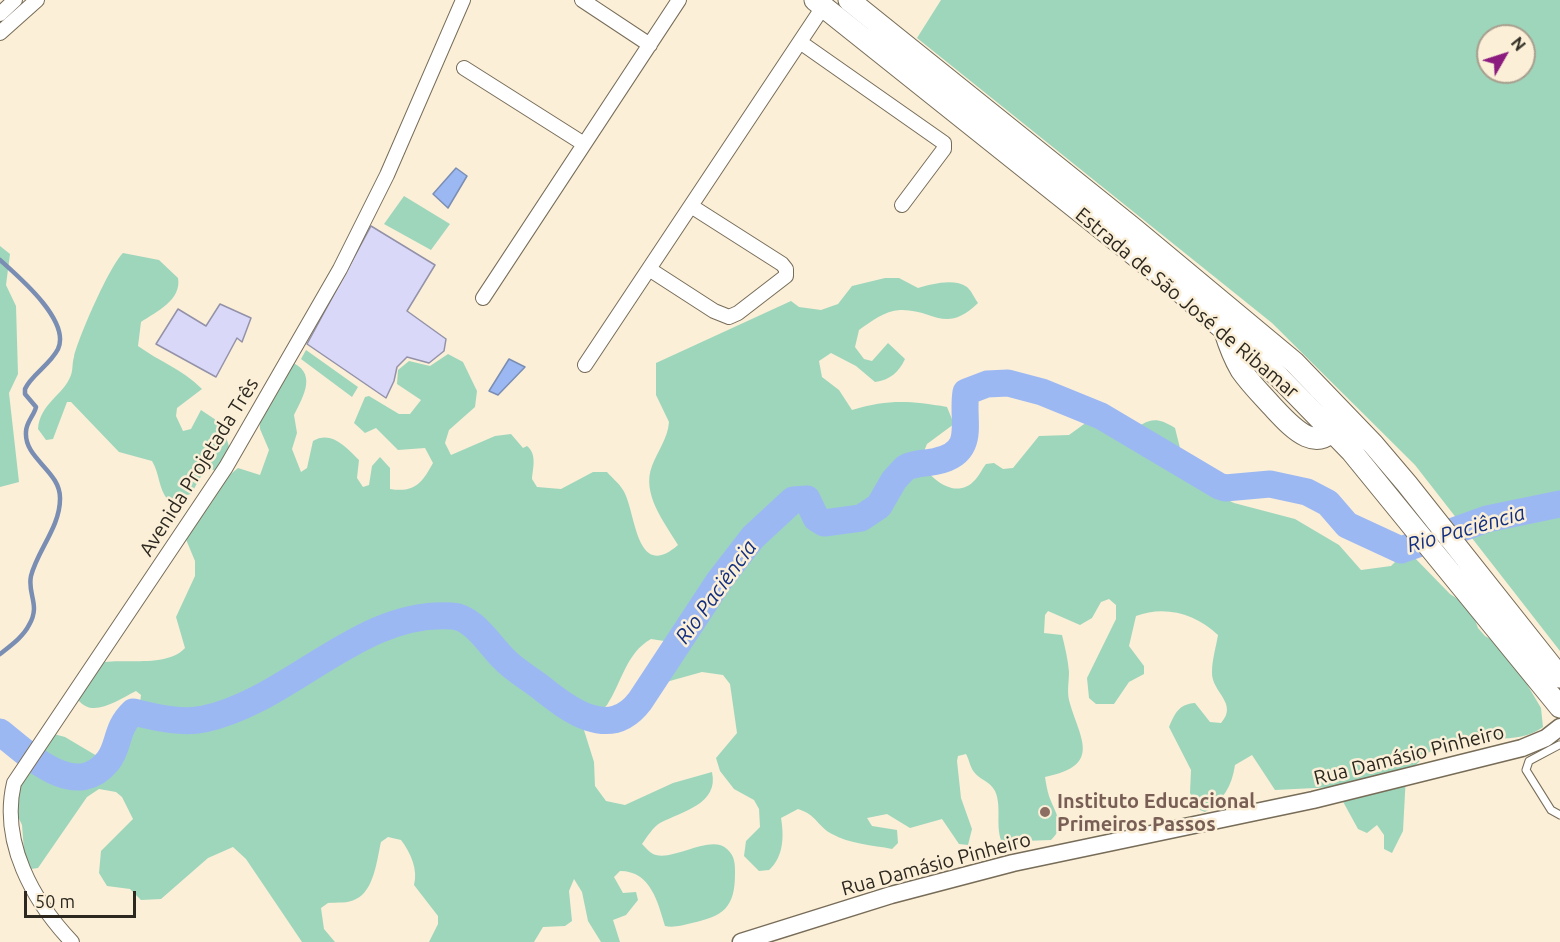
<!DOCTYPE html>
<html>
<head>
<meta charset="utf-8">
<style>
  body { margin:0 }
  #map { position:relative; width:1560px; height:942px; overflow:hidden; background:#fbefd8; font-family:Ubuntu,sans-serif }
  canvas { display:block }
  .north { position:absolute; left:1476px; top:24px; width:60px; height:60px; box-sizing:border-box; background:#fbefd8; border:2px solid #a89f8e; border-radius:50%; rotate:51deg; font-size:16px; font-weight:700; line-height:24px; text-align:center; color:#2c281f }
  .north::after { content:''; display:block; margin:auto; width:21px; height:27px; background:#8b1b7e; clip-path:polygon(50% 0,100% 100%,50% 72%,0 100%) }
  .scale { position:absolute; left:24px; top:891px; width:112px; height:27px; box-sizing:border-box; border:3px solid #2c281f; border-top:0; padding-left:8px; font-size:18px; line-height:21px; white-space:nowrap; color:#2c281f; -webkit-text-stroke:4px #fbefd8; paint-order:stroke }
</style>
</head>
<body>
<div id="map">
<canvas width="1560" height="942"></canvas>
<div class="north">N</div>
<div class="scale">50 m</div>
</div>
<script>
const ctx = document.querySelector('canvas').getContext('2d');
ctx.lineJoin = 'round';
function fillPath(path, color) {
  ctx.fillStyle = color;
  ctx.fill(path, 'evenodd');
}
function trace(path, color, width, dash) {
  ctx.strokeStyle = color;
  ctx.lineWidth = width;
  ctx.lineCap = dash ? 'butt' : 'round';
  ctx.setLineDash(dash || []);
  ctx.stroke(path);
}
function write(font, color, halo, rows, align = 'center') {
  ctx.font = font + ' Ubuntu,sans-serif';
  ctx.lineWidth = 5;
  ctx.setLineDash([]);
  ctx.textBaseline = 'middle';
  ctx.strokeStyle = halo;
  ctx.fillStyle = color;
  for (const [text, x, y, turn = 0] of rows) {
    ctx.save();
    ctx.translate(x, y);
    ctx.rotate((+turn || 0) * Math.PI / 180);
    ctx.textAlign = isNaN(turn) ? turn : align;
    if (halo) ctx.strokeText(text, 0, 0);
    ctx.fillText(text, 0, 0);
    ctx.restore();
  }
}
fillPath(new Path2D(`
  M 941,0 L 1560,0 L 1560,651 L 1415,465 L 1272,323 L 917,38 ZM 1488,36 L 1524,36 L 1524,72 L 1488,72 Z
  M 404,196 L 450,224 L 431,250 L 384,224 Z
  M 0,246 L 10,254 L 6,285 L 16,306 L 18,374 L 9,393 L 19,482 L 0,487 Z
  M 123,253 L 159,260 L 178,278 C 182,300 156,312 141,322 L 138,346 C 160,362 182,369 202,389 L 177,408 L 176,416 L 183,431 L 191,429 L 201,410 L 219,422 L 218,425 L 223,428 L 234,462 L 220,473 L 211,469 L 203,473 L 191,494 L 168,500 C 158,488 160,474 152,461 L 119,452 L 71,402 L 67,402 L 53,439 L 46,440 L 38,429 C 40,403 64,395 71,375 C 73,370 72,363 74,357 C 78,338 110,265 123,253 Z
  M 885,278 L 899,278 L 918,288 C 932,284 954,278 967,287 C 971,290 975,299 978,303 C 945,335 934,309 900,310 C 884,311 872,321 859,330 L 855,347 L 864,359 L 872,361 L 888,343 L 905,359 C 899,372 890,380 875,382 L 856,366 L 831,353 L 819,361 L 822,377 L 839,390 L 852,410 C 889,399 910,401 947,407 L 954,424 L 927,444 L 920,461 C 930,479 956,501 975,480 C 979,476 982,469 986,464 L 994,463 L 1003,469 L 1013,468 L 1039,436 L 1069,435 L 1091,419 L 1106,420 L 1127,433 C 1148,421 1153,414 1175,428 L 1181,452 L 1174,469 L 1187,480 L 1234,503 L 1295,519 L 1339,545 L 1361,570 L 1391,566 L 1404,553 L 1411,554 L 1450,594 L 1470,607 L 1478,628 L 1485,636 L 1505,647 L 1541,708 L 1543,727 C 1517,747 1477,733 1446,743 C 1430,748 1418,763 1406,775 L 1403,831 L 1392,853 L 1384,849 L 1384,835 L 1377,825 L 1367,833 L 1358,829 L 1335,787 L 1275,790 L 1252,755 L 1235,765 C 1232,786 1223,801 1205,812 L 1200,810 L 1190,793 L 1191,770 L 1169,727 C 1175,713 1179,704 1195,703 L 1210,722 L 1221,723 C 1239,703 1211,692 1212,672 C 1212,660 1216,647 1218,635 C 1196,614 1165,605 1136,616 L 1129,646 L 1144,666 L 1144,674 L 1129,682 L 1114,704 L 1096,704 L 1089,698 L 1087,678 L 1116,619 L 1116,605 L 1109,599 L 1101,602 L 1092,618 L 1080,625 L 1048,611 L 1045,615 L 1044,633 L 1062,635 C 1065,647 1068,660 1069,672 C 1069,681 1067,691 1069,700 C 1079,738 1104,765 1045,777 C 1046,783 1047,790 1049,796 C 1054,811 1067,826 1051,840 L 1024,841 L 1009,849 L 1005,847 C 993,832 1003,808 995,791 C 990,781 980,780 974,772 C 970,767 969,759 966,754 L 958,756 L 957,761 L 961,798 L 972,829 L 968,845 L 959,844 L 942,819 L 910,828 L 887,814 L 867,818 L 872,826 L 897,830 L 898,843 L 892,849 C 873,845 849,844 832,834 C 817,826 817,815 798,809 L 781,818 C 784,835 784,857 769,870 L 759,871 L 744,856 L 746,841 L 760,827 L 759,809 L 754,800 L 734,789 L 720,771 L 716,758 L 737,733 L 730,684 L 723,675 L 702,672 L 659,684 L 664,641 L 651,639 C 626,653 622,682 607,705 C 601,713 590,716 583,727 L 594,762 L 595,786 L 606,801 L 625,805 L 673,783 L 712,772 C 719,804 683,811 660,823 C 653,827 647,837 642,844 C 646,848 651,854 656,855 C 676,860 711,834 727,849 C 735,856 735,864 735,874 C 735,908 723,916 692,923 C 683,925 674,928 665,926 C 658,903 651,871 620,871 L 614,877 L 623,893 L 636,892 L 638,900 L 626,915 L 613,920 L 620,942 L 601,942 L 588,921 L 582,892 L 574,879 L 569,891 L 572,921 L 565,926 L 543,927 L 534,942 L 429,942 L 438,924 L 438,916 L 414,885 C 418,870 411,853 401,840 L 388,837 L 381,842 C 377,859 374,891 356,899 C 348,904 337,902 328,903 L 321,908 L 324,929 L 335,942 L 302,942 L 246,859 L 233,847 L 208,858 L 161,899 L 141,900 L 130,889 L 107,886 L 99,873 L 101,851 L 133,819 L 122,797 L 116,792 L 99,789 L 87,797 L 38,868 L 31,869 L 25,864 L 22,825 L 15,810 L 20,768 L 50,733 L 65,737 L 97,756 C 116,751 140,714 141,695 L 136,691 C 116,701 89,721 76,696 L 98,663 C 122,658 167,668 185,648 L 176,617 L 195,576 L 195,561 L 180,525 L 194,508 L 212,502 L 221,482 L 238,468 L 260,475 L 269,450 L 260,429 L 259,413 L 289,361 C 318,372 304,395 294,415 L 297,433 L 292,449 L 301,472 L 307,468 L 313,441 C 331,430 346,447 359,460 L 357,478 L 363,487 L 369,485 L 372,466 L 380,457 L 390,468 L 390,489 C 415,493 422,483 433,463 L 425,448 L 398,450 L 376,428 L 365,433 L 354,423 L 365,397 L 369,396 L 399,414 L 410,414 L 421,400 L 397,384 L 398,370 L 409,361 L 430,366 L 448,354 L 463,362 L 477,391 L 475,407 L 449,430 L 445,443 L 451,455 L 495,436 L 511,434 L 523,448 L 527,446 C 537,454 533,467 532,479 L 537,487 L 561,489 L 593,472 L 607,472 C 612,478 619,483 623,490 C 636,509 635,583 678,545 C 665,523 641,494 652,466 C 657,452 668,438 669,422 L 656,395 L 656,363 L 791,301 L 799,307 L 821,310 L 838,304 L 852,286 Z
  M 306,350 L 358,387 L 352,397 L 301,359 Z`), '#9ed6bc');
const water = new Path2D(`
  M 456,168 L 467,176 L 448,208 L 433,194 Z
  M 509,359 L 525,367 L 498,395 L 489,391 Z`);
fillPath(water, '#9cb8f3');
trace(water, '#7a8db3', 1.5);
trace(new Path2D(`
  M 0,260 C 19,277 71,321 58,349 C 50,365 31,375 25,389 L 25,394 L 36,407 C 34,416 26,422 26,432 C 24,459 61,471 60,499 C 60,527 37,551 31,576 C 27,594 41,605 29,625 C 23,637 10,646 0,654`), '#7a8db3', 4.5);
trace(new Path2D(`
  M 0,732 C 28,754 75,802 108,761 C 120,746 115,729 133,712 C 155,717 181,724 204,719 C 290,701 360,609 452,616 C 473,617 489,644 503,658 C 513,669 527,677 539,686 C 568,709 609,742 640,701 L 719,581 L 753,537 L 793,500 L 807,499 L 816,518 L 824,523 L 861,518 L 879,506 L 894,480 L 905,468 C 916,462 926,464 937,461 C 978,452 961,421 966,392 L 987,384 L 1008,383 L 1042,392 L 1101,416 L 1219,486 L 1225,488 L 1270,484 L 1307,492 L 1328,503 L 1347,525 L 1401,550 L 1487,519 L 1560,504`), '#9cb8f3', 27);
const building = new Path2D(`
  M 371,226 L 435,265 L 407,311 L 446,339 L 444,351 L 429,363 L 407,357 L 397,367 L 394,381 L 386,398 L 307,344 Z
  M 220,304 L 251,318 L 242,342 L 237,338 L 216,377 L 156,344 L 178,309 L 206,326 Z`);
fillPath(building, '#dad8f9');
trace(building, '#9392a8', 1.5);
const service = new Path2D(`
  M 1559,745 L 1529,761 L 1526,770 L 1551,810 L 1560,815`);
const minor = new Path2D(`
  M 582,0 L 650,45
  M 0,14 L 15,0
  M 0,33 L 37,0
  M 800,42 L 944,143 L 944,149 L 902,205
  M 464,68 L 584,144
  M 649,269 L 714,311 L 729,317 L 738,313 L 786,276 L 786,269 L 782,264 L 691,206
  M 483,298 L 679,0
  M 585,365 L 823,7
  M 72,942 C 33,901 0,842 14,783 L 226,467 L 340,269 L 387,175 L 463,0`);
const tertiary = new Path2D(`
  M 741,942 L 891,895 L 1013,863 L 1313,800 L 1522,748 L 1546,738 L 1560,727`);
const primary = new Path2D(`
  M 815,0 L 1176,288 L 1279,377 L 1352,452 L 1560,707
  M 849,0 L 1134,229 L 1294,362 L 1373,444 L 1407,484 L 1560,677
  M 1225,332 C 1229,345 1234,358 1241,370 C 1250,383 1261,394 1271,405 C 1289,424 1318,460 1339,421`);
trace(service, '#776c58', 9);
trace(minor, '#776c58', 16);
trace(tertiary, '#776c58', 19);
trace(primary, '#776c58', 23);
trace(service, '#fff', 7);
trace(minor, '#fff', 14);
trace(tertiary, '#fff', 16);
trace(primary, '#fff', 21);
for (const [x, y, r, color] of [
  [1045,812,6,"#8d6e63"]
]) {
  const dot = new Path2D();
  dot.arc(x, y, r, 0, 2 * Math.PI);
  ctx.fillStyle = color;
  ctx.fill(dot);
  trace(dot, '#fbefd8', 2);
}
write('20px', '#2c281f', '#fbefd8', [
  ["Estrada de São José de Ribamar",1187,303,40],
  ["Avenida Projetada Três",199,467,-58],
  ["Rua Damásio Pinheiro",1409,755,-14],
  ["Rua Damásio Pinheiro",936,864,-15]
]);
write('bold 20px', '#785e54', '#fbefd8', [
  ["Instituto Educacional",1057,801],
  ["Primeiros Passos",1057,824]
], 'left');
write('italic 21px', '#122f80', '#fbefd8', [
  ["Rio Paciência",1466,529,-16],
  ["Rio Paciência",716,592,-54]
]);
</script>
</body>
</html>
